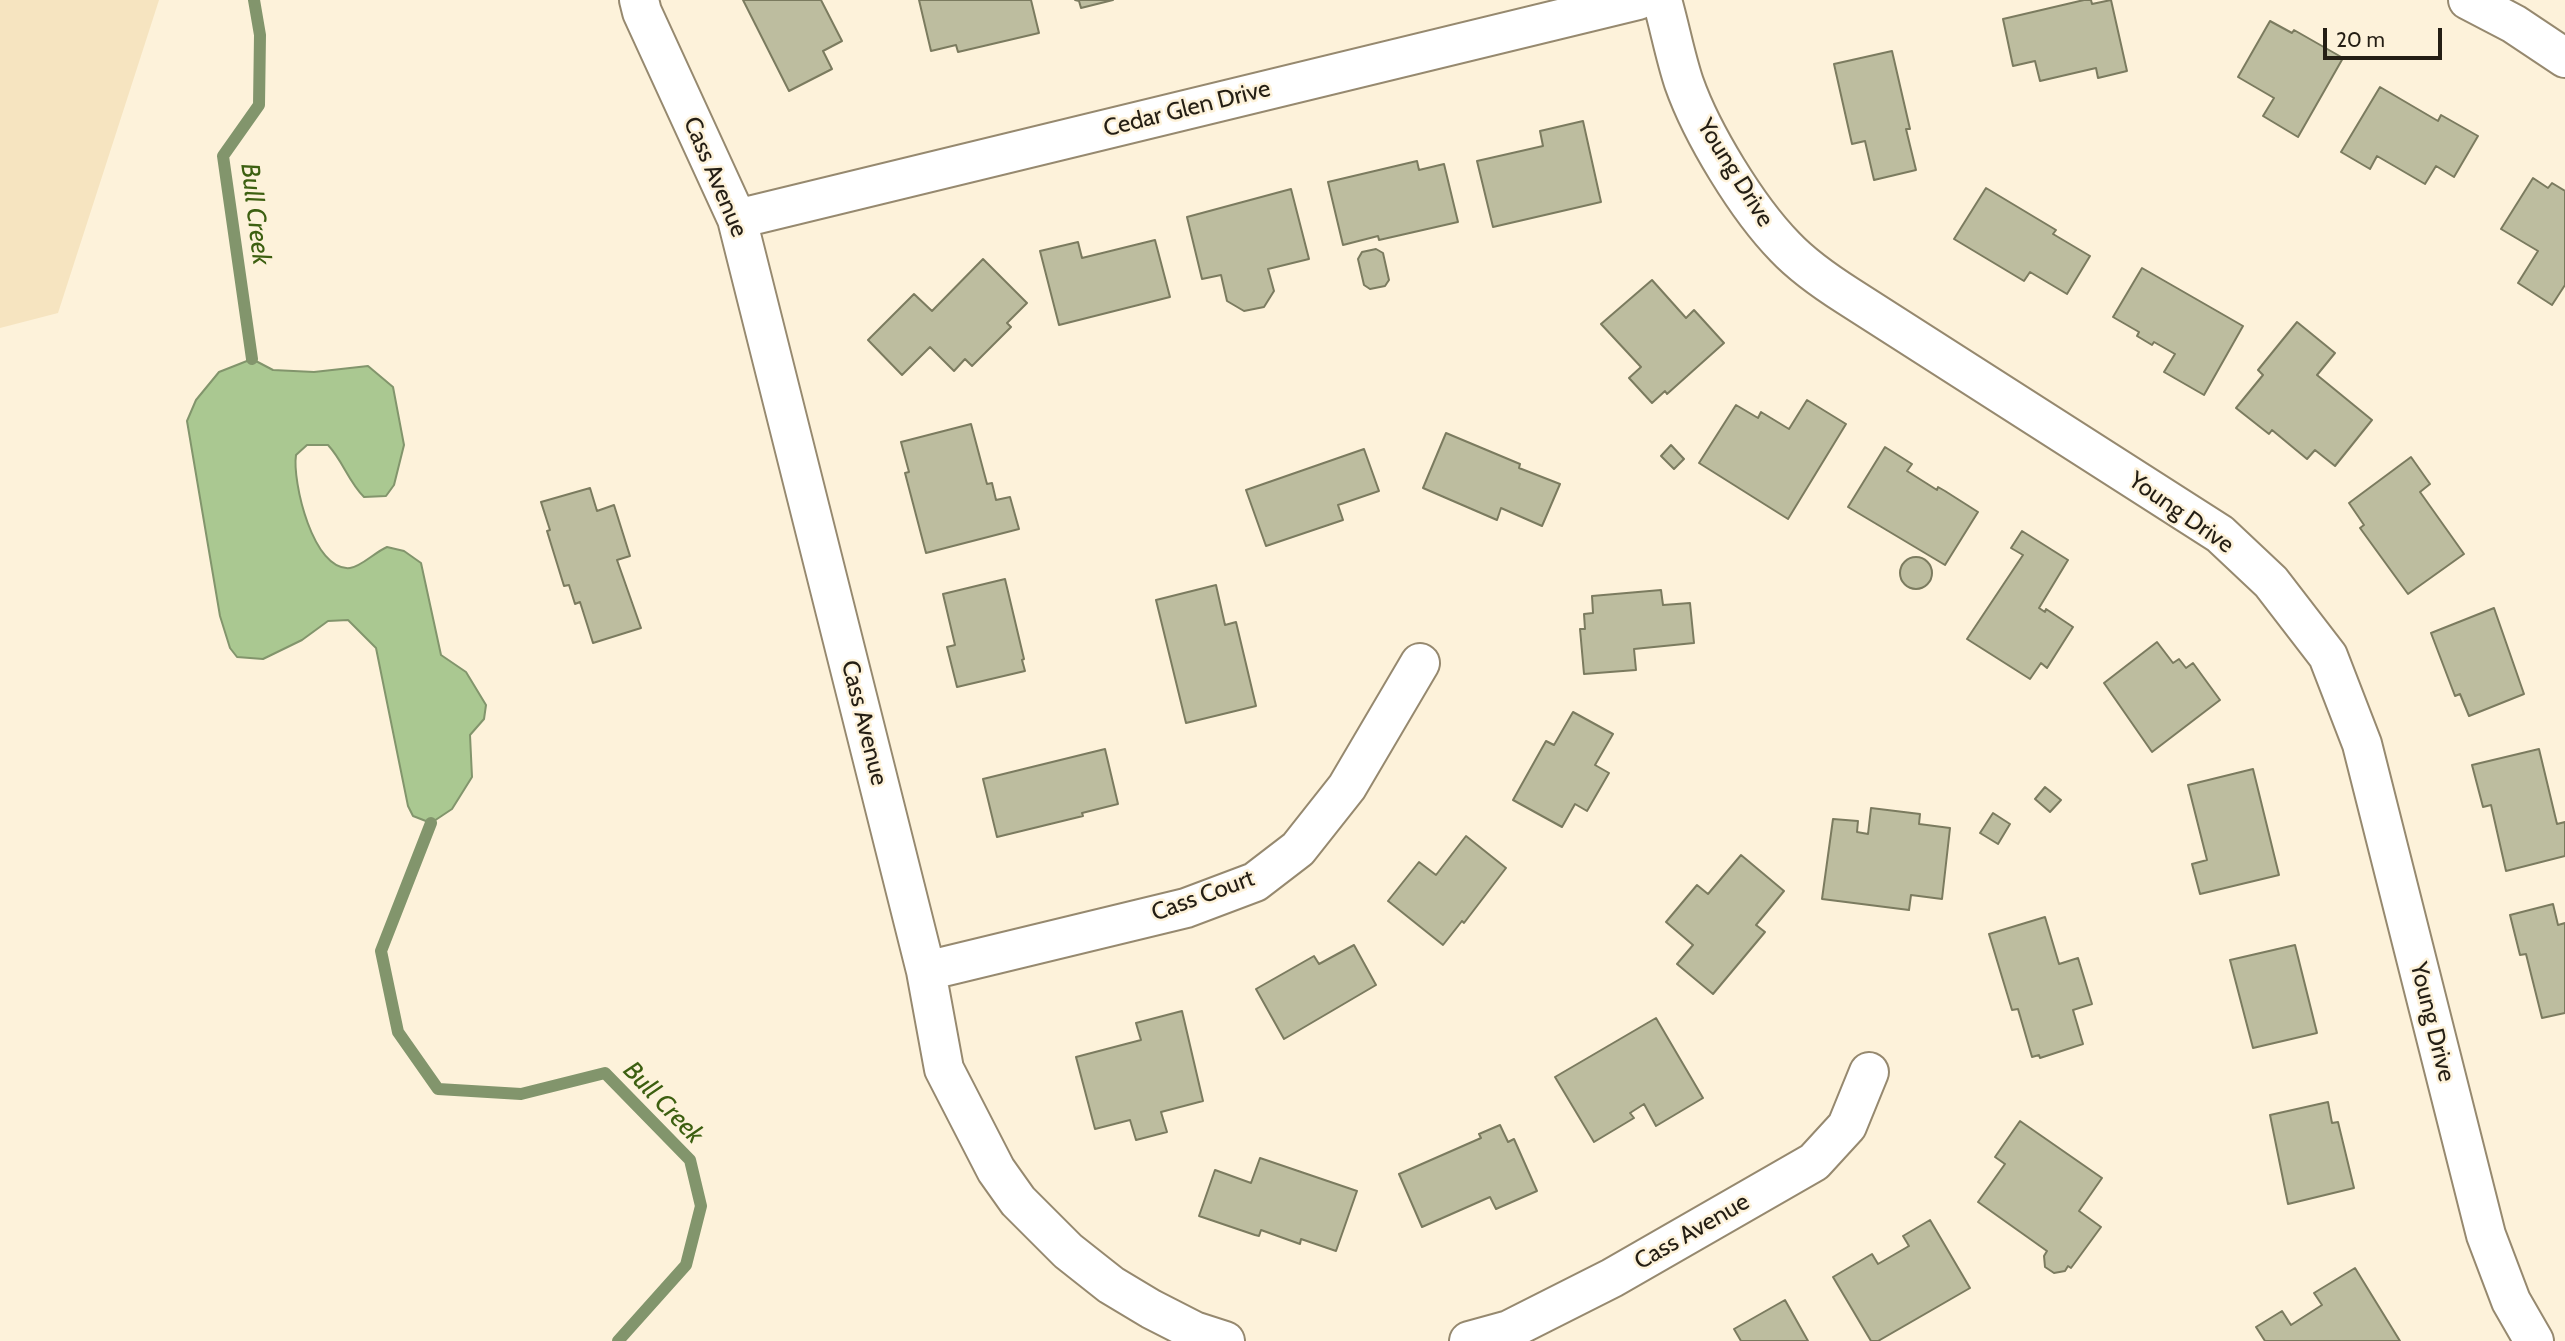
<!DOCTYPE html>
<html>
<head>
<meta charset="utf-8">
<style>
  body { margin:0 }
  #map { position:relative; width:2565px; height:1341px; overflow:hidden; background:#fdf2da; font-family:Cabin,sans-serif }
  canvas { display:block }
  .scale { position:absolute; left:2323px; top:28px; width:119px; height:32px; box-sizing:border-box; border:4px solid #241e14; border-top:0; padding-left:9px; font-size:21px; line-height:24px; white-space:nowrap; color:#241e14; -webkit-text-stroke:5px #fdf2da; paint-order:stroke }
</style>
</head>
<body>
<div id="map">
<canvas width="2565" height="1341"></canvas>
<div class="scale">20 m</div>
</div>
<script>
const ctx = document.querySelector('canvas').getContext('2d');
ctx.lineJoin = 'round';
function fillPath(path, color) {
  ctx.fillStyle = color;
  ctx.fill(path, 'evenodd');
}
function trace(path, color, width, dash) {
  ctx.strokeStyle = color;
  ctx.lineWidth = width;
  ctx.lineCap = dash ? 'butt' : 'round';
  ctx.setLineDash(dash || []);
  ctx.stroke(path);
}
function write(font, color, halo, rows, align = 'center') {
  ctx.font = font + ' Cabin,sans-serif';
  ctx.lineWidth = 5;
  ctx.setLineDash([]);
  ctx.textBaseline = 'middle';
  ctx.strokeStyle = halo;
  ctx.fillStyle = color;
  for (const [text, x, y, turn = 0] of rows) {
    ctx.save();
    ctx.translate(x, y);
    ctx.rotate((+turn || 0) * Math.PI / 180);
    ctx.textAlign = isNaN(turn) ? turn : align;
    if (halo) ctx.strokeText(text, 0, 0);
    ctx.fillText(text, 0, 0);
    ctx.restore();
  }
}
fillPath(new Path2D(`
  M 0,0 L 159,0 L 58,313 L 0,328 Z`), '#f6e4c0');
const water = new Path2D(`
  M 252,359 L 273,370 L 314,372 L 368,366 L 393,387 L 404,445 L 394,485 L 386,496 L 364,497 C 348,481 343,461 328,445 L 307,445 L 296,455 C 292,481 313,572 350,568 C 361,567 375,552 387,547 L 404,551 L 421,563 L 441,655 L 466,672 L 486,705 L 484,719 L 470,735 L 472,777 L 452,809 L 431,823 L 413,816 L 408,806 L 376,648 L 348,620 L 328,621 L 302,640 L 263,659 L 237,657 L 230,648 L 220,616 L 187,421 L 196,400 L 219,372 Z`);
fillPath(water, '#aac891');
trace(water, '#82956c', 2);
trace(new Path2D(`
  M 252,359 L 223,156 L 259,105 L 260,35 L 254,0
  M 431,823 L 381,951 L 398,1032 L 438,1089 L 521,1094 L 605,1073 L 690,1160 L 701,1206 L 686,1265 L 618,1341`), '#82956c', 12);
const building = new Path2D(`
  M 743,0 L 821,0 L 842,41 L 823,51 L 832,69 L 789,91 Z
  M 919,0 L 1031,0 L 1039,33 L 958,52 L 956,45 L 931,51 Z
  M 1075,0 L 1113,0 L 1081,8 L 1079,1 Z
  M 2084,0 L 2091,0 L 2092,4 L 2111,0 L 2127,71 L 2098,78 L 2096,68 L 2040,81 L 2035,61 L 2013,66 L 2003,19 Z
  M 2270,21 L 2292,33 L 2294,30 L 2343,58 L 2298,137 L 2263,116 L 2274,98 L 2238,77 Z
  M 1892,51 L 1910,129 L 1906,129 L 1916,170 L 1874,180 L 1865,141 L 1852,144 L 1834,64 Z
  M 2380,87 L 2438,121 L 2441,115 L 2478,136 L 2454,177 L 2436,166 L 2425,184 L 2377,156 L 2370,169 L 2341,152 Z
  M 1583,121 L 1601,202 L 1493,227 L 1477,161 L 1543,146 L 1540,131 Z
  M 1417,161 L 1419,170 L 1444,164 L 1458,222 L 1379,240 L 1378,236 L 1343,245 L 1328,182 Z
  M 2533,178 L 2548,188 L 2552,183 L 2565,191 L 2565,285 L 2552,305 L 2518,283 L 2538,251 L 2501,229 Z
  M 1986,188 L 2056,230 L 2053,234 L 2090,256 L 2067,294 L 2030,272 L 2024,281 L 1954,239 Z
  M 1291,189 L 1309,259 L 1268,269 L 1274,291 L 1264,307 L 1244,311 L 1227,301 L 1221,275 L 1202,279 L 1187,217 Z
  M 1155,240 L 1170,297 L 1059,325 L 1040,251 L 1078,242 L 1082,258 Z
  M 1376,249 L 1383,253 L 1389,280 L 1385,286 L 1370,289 L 1364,285 L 1358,259 L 1362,252 Z
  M 983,259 L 1027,303 L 1007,323 L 1011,327 L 972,366 L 965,359 L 954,371 L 930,347 L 902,375 L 868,340 L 914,294 L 932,311 Z
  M 2142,268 L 2243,326 L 2204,395 L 2164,372 L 2175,354 L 2154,342 L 2152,345 L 2137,336 L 2139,332 L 2113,317 Z
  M 1652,280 L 1686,318 L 1694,310 L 1724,343 L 1667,394 L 1665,391 L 1652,403 L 1629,378 L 1641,367 L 1601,324 Z
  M 2297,322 L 2335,353 L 2317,375 L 2372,420 L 2335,466 L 2315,450 L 2307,459 L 2272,430 L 2269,434 L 2236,408 L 2263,375 L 2258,370 Z
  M 1807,400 L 1846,424 L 1788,519 L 1699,463 L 1736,405 L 1758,418 L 1761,412 L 1789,429 Z
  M 971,424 L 987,484 L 992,483 L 996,500 L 1010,497 L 1019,529 L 926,553 L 905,473 L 909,472 L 901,442 Z
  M 1446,433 L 1520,464 L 1519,468 L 1560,484 L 1542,526 L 1501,508 L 1497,520 L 1423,488 Z
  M 1671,445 L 1684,459 L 1674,469 L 1661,456 Z
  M 1885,447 L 1912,464 L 1907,471 L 1937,490 L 1938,487 L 1945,491 L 1978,512 L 1945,565 L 1848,507 Z
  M 1364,449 L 1379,491 L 1338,505 L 1343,520 L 1266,546 L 1246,490 Z
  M 2411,457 L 2430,484 L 2420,492 L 2464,554 L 2408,594 L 2360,528 L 2364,525 L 2349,503 Z
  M 590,488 L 597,511 L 614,505 L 630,556 L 617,560 L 641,628 L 593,643 L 580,602 L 575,604 L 569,585 L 564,586 L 547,531 L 550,530 L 541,502 Z
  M 2022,531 L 2068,560 L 2039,608 L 2045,612 L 2046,609 L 2073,627 L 2047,668 L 2041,663 L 2030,679 L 1967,639 L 2023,555 L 2011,548 Z
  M1900 573a16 16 0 1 1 32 0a16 16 0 1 1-32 0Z
  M 1005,579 L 1024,659 L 1022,660 L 1025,671 L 957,687 L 947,647 L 955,645 L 943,594 Z
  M 1216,585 L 1225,625 L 1236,622 L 1256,706 L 1186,723 L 1156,600 Z
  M 1661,590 L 1663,605 L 1690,603 L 1694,643 L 1634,649 L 1636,670 L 1584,674 L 1580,629 L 1585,629 L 1584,614 L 1593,613 L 1592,596 Z
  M 2494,608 L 2524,694 L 2469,716 L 2460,694 L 2455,696 L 2431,633 Z
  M 2157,642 L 2173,663 L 2179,659 L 2186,668 L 2193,663 L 2220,700 L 2152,752 L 2104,683 Z
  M 1573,712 L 1613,734 L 1595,765 L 1609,773 L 1587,811 L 1575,804 L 1562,827 L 1513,800 L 1546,741 L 1554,745 Z
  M 1105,749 L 1118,804 L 1082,813 L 1083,816 L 997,837 L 983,779 Z
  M 2539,749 L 2557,824 L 2565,822 L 2565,856 L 2506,871 L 2491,805 L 2483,807 L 2472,765 Z
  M 2253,769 L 2279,875 L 2200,894 L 2192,864 L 2207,860 L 2188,785 Z
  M 2045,787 L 2061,800 L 2050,812 L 2035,799 Z
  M 1871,808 L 1920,814 L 1919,824 L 1950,828 L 1942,899 L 1911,895 L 1909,910 L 1822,899 L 1833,819 L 1858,821 L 1857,832 L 1868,834 Z
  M 1993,813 L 2010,824 L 1998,844 L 1980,833 Z
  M 1466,836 L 1506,868 L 1464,923 L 1462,921 L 1443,945 L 1388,901 L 1419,862 L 1436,875 Z
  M 1741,855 L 1784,891 L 1756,925 L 1765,932 L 1713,994 L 1677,964 L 1693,945 L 1666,922 L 1697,885 L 1708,894 Z
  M 2553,904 L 2558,925 L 2565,923 L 2565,1013 L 2542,1018 L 2526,954 L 2520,955 L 2510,915 Z
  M 2045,917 L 2059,964 L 2078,958 L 2092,1004 L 2073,1010 L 2083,1044 L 2040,1058 L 2039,1055 L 2032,1057 L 2018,1009 L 2012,1010 L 1989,934 Z
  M 1354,945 L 1376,985 L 1284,1039 L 1256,989 L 1314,956 L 1319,964 Z
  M 2295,945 L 2317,1033 L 2253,1048 L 2230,960 Z
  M 1182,1011 L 1203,1101 L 1161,1112 L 1167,1132 L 1136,1140 L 1130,1120 L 1095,1129 L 1076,1057 L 1141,1040 L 1136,1023 Z
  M 1656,1018 L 1703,1098 L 1656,1126 L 1644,1104 L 1630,1113 L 1634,1118 L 1594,1142 L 1555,1077 Z
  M 2328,1102 L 2332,1123 L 2338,1122 L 2354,1188 L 2288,1204 L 2270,1115 Z
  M 2020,1121 L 2102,1178 L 2079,1211 L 2101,1227 L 2071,1268 L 2068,1266 L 2065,1271 L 2054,1273 L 2045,1267 L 2044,1256 L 2047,1251 L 1978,1202 L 2005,1164 L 1995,1157 Z
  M 1500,1125 L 1508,1142 L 1514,1139 L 1537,1191 L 1496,1209 L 1490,1197 L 1422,1227 L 1399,1174 L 1481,1138 L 1479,1134 Z
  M 1260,1158 L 1357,1191 L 1336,1251 L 1301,1239 L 1300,1244 L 1261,1230 L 1259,1236 L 1255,1235 L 1199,1216 L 1215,1170 L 1251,1183 Z
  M 1930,1220 L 1970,1288 L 1878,1341 L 1871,1341 L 1833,1277 L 1872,1254 L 1878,1264 L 1909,1246 L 1903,1236 Z
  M 2355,1268 L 2400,1341 L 2265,1341 L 2256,1327 L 2282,1311 L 2291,1325 L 2322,1305 L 2314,1293 Z
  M 1785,1300 L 1808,1341 L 1741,1341 L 1734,1329 Z`);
fillPath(building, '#bdbd9f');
trace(building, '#7b7b5f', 2);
const minor = new Path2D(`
  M 639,0 L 642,12 L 737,219 L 926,971 L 944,1069 L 996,1170 L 1018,1201 L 1068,1251 L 1111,1285 L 1151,1309 L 1194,1331 L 1225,1341
  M 1662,0 C 1670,28 1675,56 1684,83 C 1702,134 1747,208 1785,247 C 1803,266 1826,282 1848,296 L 2220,534 L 2271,582 L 2328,656 L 2362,744 L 2486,1235 L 2511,1301 L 2534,1341
  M 2468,0 L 2514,24 L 2565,58
  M 737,219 L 1638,0
  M 926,971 L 1186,908 L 1255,882 L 1298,849 L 1347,787 L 1420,663
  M 1469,1341 L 1509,1330 L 1612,1278 L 1814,1162 L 1847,1126 L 1869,1072`);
trace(minor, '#96896f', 42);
trace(minor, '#fff', 38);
write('24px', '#241e14', '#fdf2da', [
  ["Cedar Glen Drive",1187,109,-14],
  ["Young Drive",1735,173,58],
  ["Cass Avenue",715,177,67],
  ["Young Drive",2181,513,35],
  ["Cass Avenue",864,723,76],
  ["Cass Court",1203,896,-20],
  ["Young Drive",2432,1022,76],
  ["Cass Avenue",1692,1232,-30]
]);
write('italic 26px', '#3c5f10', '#fdf2da', [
  ["Bull Creek",255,214,83],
  ["Bull Creek",663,1103,46]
]);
</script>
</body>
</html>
